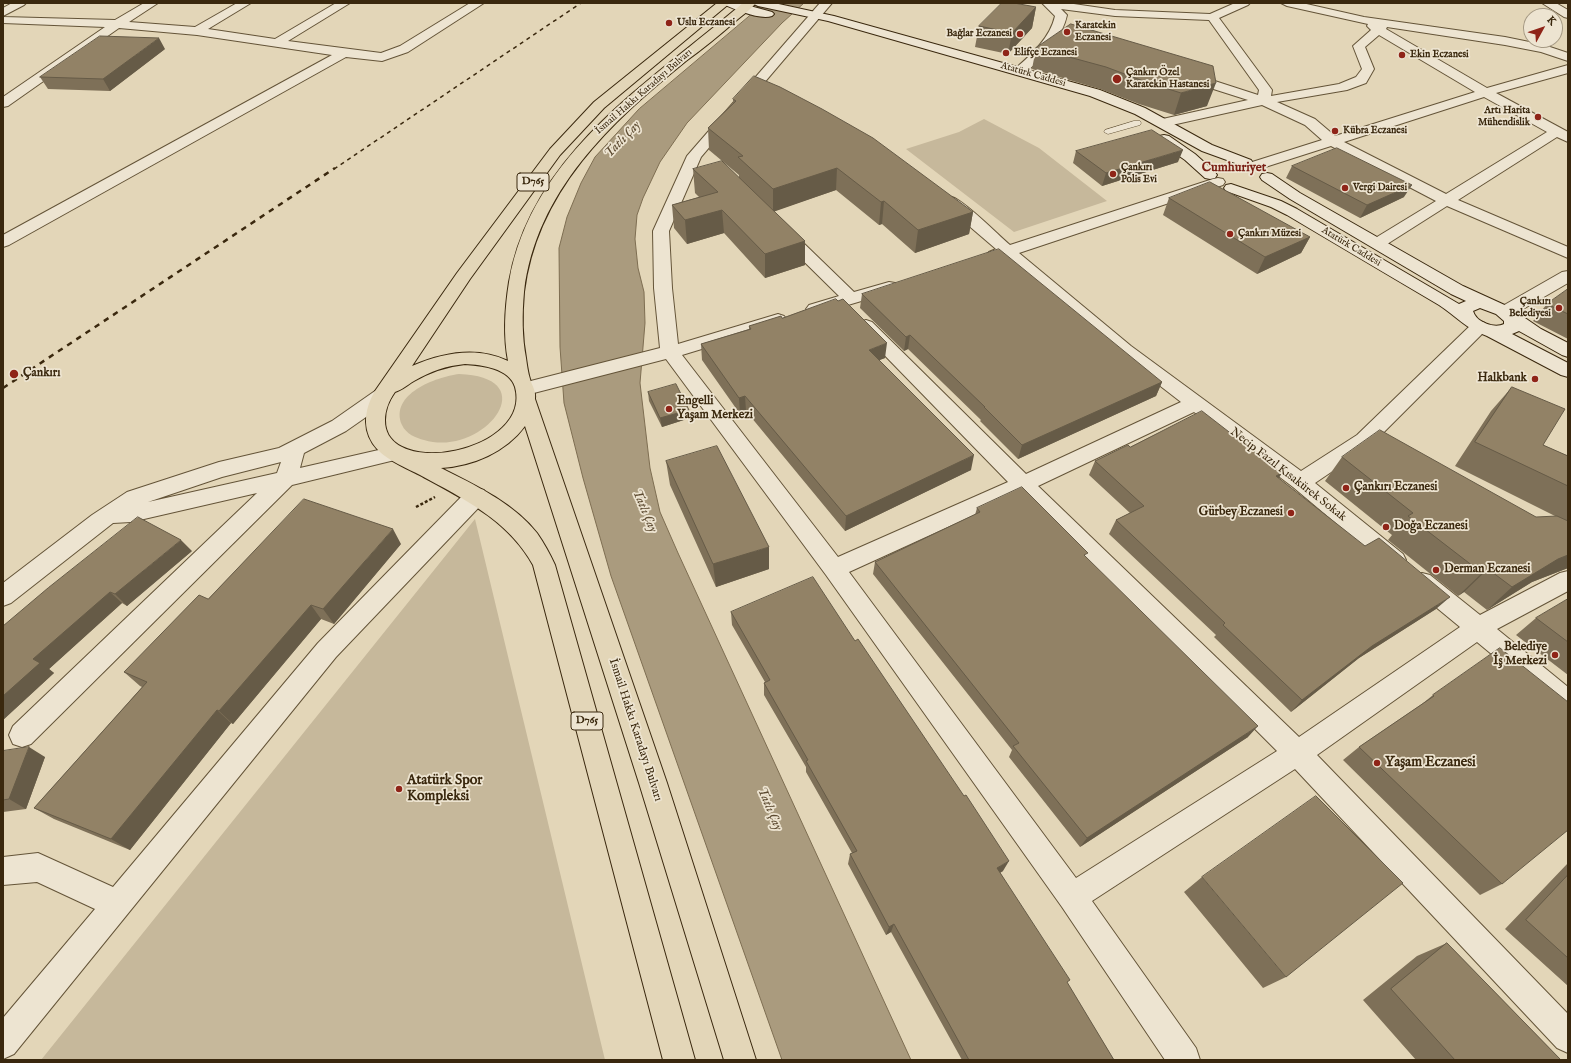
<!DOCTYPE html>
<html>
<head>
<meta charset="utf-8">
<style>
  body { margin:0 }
  #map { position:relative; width:1571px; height:1063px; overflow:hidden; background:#e3d6b8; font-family:"IM FELL English",serif }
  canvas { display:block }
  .frame { position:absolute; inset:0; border:4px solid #3a280e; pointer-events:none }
  .north { position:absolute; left:1523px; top:8px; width:40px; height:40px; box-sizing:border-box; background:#ede4d1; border:1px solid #a59983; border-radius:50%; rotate:50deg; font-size:11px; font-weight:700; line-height:16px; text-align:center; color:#3a280e }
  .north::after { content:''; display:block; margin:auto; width:14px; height:18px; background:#8f2418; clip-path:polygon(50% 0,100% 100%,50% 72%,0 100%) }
</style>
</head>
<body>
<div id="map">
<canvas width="1571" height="1063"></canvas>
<div class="frame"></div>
<div class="north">K</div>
</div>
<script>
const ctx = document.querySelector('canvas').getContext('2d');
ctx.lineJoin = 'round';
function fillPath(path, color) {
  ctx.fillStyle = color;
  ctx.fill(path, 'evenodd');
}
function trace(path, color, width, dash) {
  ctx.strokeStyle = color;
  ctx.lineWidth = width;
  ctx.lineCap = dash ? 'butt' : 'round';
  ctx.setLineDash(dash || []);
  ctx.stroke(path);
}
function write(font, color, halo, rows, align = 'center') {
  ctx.font = font + ' "IM FELL English",serif';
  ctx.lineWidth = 3.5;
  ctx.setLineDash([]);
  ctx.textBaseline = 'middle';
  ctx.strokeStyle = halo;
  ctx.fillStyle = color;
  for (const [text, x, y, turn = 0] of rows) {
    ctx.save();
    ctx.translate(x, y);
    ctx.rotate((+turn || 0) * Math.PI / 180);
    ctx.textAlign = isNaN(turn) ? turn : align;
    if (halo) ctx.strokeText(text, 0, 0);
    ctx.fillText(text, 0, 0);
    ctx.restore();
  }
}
fillPath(new Path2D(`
  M 984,119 L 1039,148 L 1107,201 L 1014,232 L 906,149 L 959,132 Z
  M 459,374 C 547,377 483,458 424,440 C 416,438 406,434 402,425 C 389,394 436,377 459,374 Z
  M 475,519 L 605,1060 L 41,1060 Z`), '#c6b89b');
const water = new Path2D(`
  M 765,3 L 804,3 L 782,23 L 687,123 L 660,162 L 643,198 L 637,215 L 635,239 L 638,268 L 644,292 L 645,323 L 640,383 L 650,468 L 660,512 L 678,553 L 911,1060 L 782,1060 L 611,576 L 583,478 L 564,403 L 560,347 L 559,248 L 567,217 L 581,183 L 595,157 L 639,109 Z`);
fillPath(water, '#aa9b7e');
trace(water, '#7d6d51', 1);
const lane = new Path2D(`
  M 1134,121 L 1140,121 L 1141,123 L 1140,125 L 1108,134 L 1104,132 L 1105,130 Z`);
const street = new Path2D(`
  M 12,3 L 26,3 L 24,5 L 3,16 L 3,8 Z
  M 144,3 L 158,3 L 129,22 L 195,27 L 237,3 L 251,3 L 208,29 L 275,39 L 336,3 L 350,3 L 288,41 L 381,53 L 400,46 L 470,3 L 484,3 L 408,52 L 382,61 L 346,57 L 9,245 L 3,247 L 3,235 L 332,55 L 197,35 L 119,28 L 8,106 L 3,107 L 3,97 L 105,27 L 3,23 L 3,17 L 115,20 Z
  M 820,3 L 832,3 L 701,157 L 669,231 L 672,288 L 678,344 L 778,314 L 784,316 L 787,320 L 784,324 L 682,355 L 838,557 L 1008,482 L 860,330 L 857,326 L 860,322 L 866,320 L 872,322 L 1026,474 L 1181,402 L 1119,354 L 1005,257 L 995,260 L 989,258 L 987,255 L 989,252 L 996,249 L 940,201 L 943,198 C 946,197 948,196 952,197 C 966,202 997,234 1010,245 L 1213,179 L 1218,178 L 1223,179 L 1225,182 L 1223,185 L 1019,253 L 1131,346 L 1301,471 L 1357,435 L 1473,323 L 1479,321 L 1485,323 L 1488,327 L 1485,331 L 1371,445 L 1315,483 L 1403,554 L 1406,560 L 1403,566 L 1395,569 L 1387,566 L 1293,487 L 1194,412 L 1038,486 L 1299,737 L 1460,627 L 1414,589 L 1410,582 L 1414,575 L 1422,573 L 1430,575 L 1480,615 L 1560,573 L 1568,571 L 1568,591 L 1497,629 L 1568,687 L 1568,713 L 1559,710 L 1477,642 L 1317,755 L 1568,1014 L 1568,1053 L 1557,1048 L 1295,769 L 1092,901 L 1196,1048 L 1200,1060 L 1165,1060 L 1062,907 L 826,575 L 666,359 L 526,395 L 519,394 L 516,389 L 519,384 L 660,348 L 654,288 L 653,231 L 687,156 ZM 1020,494 L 1277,751 L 1076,878 L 849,572 Z
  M 1042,3 L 1067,3 L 1115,10 L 1210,14 L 1235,3 L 1250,3 L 1248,5 L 1219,18 L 1272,90 L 1271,96 L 1339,84 L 1356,77 L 1362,69 L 1353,46 L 1371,30 L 1367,26 L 1368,24 L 1287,6 L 1281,3 L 1302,3 L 1364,17 L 1505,37 L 1544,45 L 1568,53 L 1568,61 L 1541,52 L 1505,45 L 1387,27 L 1386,29 L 1487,88 L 1568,65 L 1568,73 L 1496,93 L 1568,132 L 1568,142 L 1557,137 L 1458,200 L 1568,247 L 1568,258 L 1447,206 L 1384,246 L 1378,248 L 1372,246 L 1370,243 L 1372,240 L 1436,201 L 1331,146 L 1259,169 L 1254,170 L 1249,169 L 1247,166 L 1249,163 L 1322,140 L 1305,125 L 1262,105 L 1163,127 L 1158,126 L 1156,123 L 1158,120 L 1248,100 L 1182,79 L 1180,76 L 1182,73 L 1190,73 L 1258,95 L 1259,90 L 1209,20 L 1115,16 L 1061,9 L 1067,15 C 1062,39 1042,58 1024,74 L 1016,74 L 1014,71 L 1016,68 C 1032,54 1050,38 1055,16 ZM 1379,35 L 1475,92 L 1335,136 L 1315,119 L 1277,102 L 1347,90 L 1366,83 L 1374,69 L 1365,47 ZM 1484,97 L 1547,132 L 1446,194 L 1344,142 Z
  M 1542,3 L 1556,3 L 1568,10 L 1568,18 L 1564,17 Z
  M 784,228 L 790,230 L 854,292 L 889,282 L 895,283 L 897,287 L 895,291 L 821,313 L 815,314 L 809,313 L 806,309 L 809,305 L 839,296 L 778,236 L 776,233 L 778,230 Z
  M 1568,271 L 1568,283 L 1511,316 L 1505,317 L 1499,316 L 1496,312 L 1499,308 L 1562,272 Z
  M 382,389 L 389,391 L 392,396 L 389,401 L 346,431 L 304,453 L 300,468 L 396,446 L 403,448 L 406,453 L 403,458 L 292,485 L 31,744 L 22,747 L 13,744 L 9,735 L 13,726 L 257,493 L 131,522 L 113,523 L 11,603 L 3,606 L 3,583 L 92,515 L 127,492 L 219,462 L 279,448 L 332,421 L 375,391 ZM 281,462 L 277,473 L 148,502 L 222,477 Z
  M 476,488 L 484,490 L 487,496 L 484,502 L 336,657 L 14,1054 L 3,1059 L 3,1018 L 95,909 L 37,882 L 3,885 L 3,857 L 38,853 L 113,887 L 318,643 L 468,490 Z`);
const secondary = new Path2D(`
  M 723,3 L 739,3 L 772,12 L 774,14 L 772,16 C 760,20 737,10 725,5 Z
  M 752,3 L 774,3 L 834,16 L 1100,90 L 1145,108 L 1212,145 L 1251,160 L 1253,163 L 1251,166 L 1246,167 L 1202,151 L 1135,114 L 1090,96 L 828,21 L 758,6 Z
  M 1164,135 L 1169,136 L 1195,154 L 1215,172 L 1217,175 L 1215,178 L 1210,179 L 1205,178 L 1185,160 L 1159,142 L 1157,139 L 1159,136 Z
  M 1267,173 L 1272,174 L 1300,193 L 1463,286 L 1509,307 L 1541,329 L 1568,343 L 1568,357 L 1562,355 L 1519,331 L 1512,334 L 1568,363 L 1568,377 L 1561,375 L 1487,336 C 1466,329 1456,316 1439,305 C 1388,275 1337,245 1287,215 L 1271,207 L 1226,191 L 1224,188 L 1226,185 L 1231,184 L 1281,201 L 1297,209 L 1459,304 L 1466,301 L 1451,294 L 1290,199 L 1262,180 L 1260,177 L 1262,174 ZM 1480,308 L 1496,314 L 1504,321 L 1504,324 C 1494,329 1476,322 1473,311 Z`);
const highway = new Path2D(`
  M 717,3 L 730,3 L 604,108 L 560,155 L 470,279 L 412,366 C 442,353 477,346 508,361 C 503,335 505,307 509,282 C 531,153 652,81 743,3 L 756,3 C 751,9 744,14 738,19 C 721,34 704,48 686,61 C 611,122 536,191 524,292 C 522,314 522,337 526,358 C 527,365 528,373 530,379 C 532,386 536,390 535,399 L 667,783 L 756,1060 L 724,1060 L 639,783 L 525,426 C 506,452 473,466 441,468 C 475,485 513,503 537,533 C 544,543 550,554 555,565 L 695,1060 L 663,1060 L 533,565 C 508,520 464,499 420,475 C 408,469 387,460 378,450 C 362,433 363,411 375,391 L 457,273 L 550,149 L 594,102 ZM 465,364 C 482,365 509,368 515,387 C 533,452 384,480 385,420 C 385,411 389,400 395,392 C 402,390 407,385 414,381 C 431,371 446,366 465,364 Z`);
trace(lane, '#645438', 1);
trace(street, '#645438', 2);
trace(secondary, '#3a280e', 2);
trace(highway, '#3a280e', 2);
trace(new Path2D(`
  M 416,507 L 435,497`), '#3a280e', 2.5, [3, 2]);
fillPath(lane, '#ede4d1');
fillPath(street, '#ede4d1');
fillPath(secondary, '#ede4d1');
fillPath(highway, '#e3d6b8');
trace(new Path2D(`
  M 334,169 L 581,3`), '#3a280e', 1.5, [4, 4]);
trace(new Path2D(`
  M 3,388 L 335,168`), '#3a280e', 2.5, [5.5, 5.5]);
fillPath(new Path2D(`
  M 1036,7 L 1032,28 L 1008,54 L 975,47 L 979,26 Z
  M 1071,24 L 1207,106 L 1174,115 L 1139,104 L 1100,89 L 1032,69 L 1036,48 Z
  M 165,49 L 110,91 L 48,89 L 40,77 Z
  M 733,99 L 973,212 L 969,234 L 915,253 L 882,224 L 879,225 L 836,190 L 774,211 L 805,241 L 805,265 L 765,278 L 724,233 L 687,244 L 674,228 L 672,205 L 699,197 L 695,193 L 693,169 L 739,178 L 739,175 L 709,150 L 708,128 L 733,103 Z
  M 1076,151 L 1178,162 L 1102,186 L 1073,163 Z
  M 1292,166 L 1404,197 L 1360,218 L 1286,178 Z
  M 1169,198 L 1310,237 L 1301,253 L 1257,274 L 1163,215 Z
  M 1568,289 L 1568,339 L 1533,321 L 1547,304 Z
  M 862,294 L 1162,382 L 1156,396 L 1018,459 L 980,421 L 981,420 L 908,349 L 904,351 L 860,308 Z
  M 782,318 L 885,358 L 879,360 L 971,470 L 845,531 L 746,411 L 740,414 L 702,360 L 701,344 L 749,329 L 749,326 Z
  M 1512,387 L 1543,445 L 1568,456 L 1568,568 L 1532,582 L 1487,610 L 1464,592 L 1458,596 L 1388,540 L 1392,535 L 1325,481 L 1342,457 L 1536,517 L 1557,517 L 1455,466 L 1491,411 Z
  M 648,392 L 690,418 L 662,427 L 649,401 Z
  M 1130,447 L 1282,473 L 1278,478 L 1436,609 L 1359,658 L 1291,712 L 1214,637 L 1216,635 L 1109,534 L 1116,520 L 1130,513 L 1089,475 L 1095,461 Z
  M 666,461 L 769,569 L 716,587 L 670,485 Z
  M 977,508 L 1086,557 L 1248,737 L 1080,847 L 1009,757 L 1012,750 L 873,574 L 875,562 L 975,515 Z
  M 401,544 L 334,624 L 321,619 L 233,724 L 231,723 L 130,850 L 54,819 L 34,808 L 142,687 L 140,686 L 124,672 Z
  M 192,551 L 127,606 L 122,603 L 49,669 L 54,673 L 3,720 L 3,626 Z
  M 1568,599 L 1568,675 L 1516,635 L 1536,618 Z
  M 731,612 L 1003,871 L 1000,873 L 1114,1060 L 962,1060 L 891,932 L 886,935 L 848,864 L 850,854 L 852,853 L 806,772 L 806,767 L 764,695 L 764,683 L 765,682 L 732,625 Z
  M 1500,648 L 1502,884 L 1480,895 L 1343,760 L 1359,747 L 1422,704 L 1433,695 Z
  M 3,751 L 45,757 L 26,809 L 3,812 Z
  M 1568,863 L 1568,986 L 1505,929 Z
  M 1202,877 L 1286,977 L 1263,988 L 1184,892 Z
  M 1447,943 L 1561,1060 L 1416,1060 L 1363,1000 L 1417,956 Z`), '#7e7058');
fillPath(new Path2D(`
  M 1036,7 L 1032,28 L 1008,54 L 1012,33 Z
  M 159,38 L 165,49 L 110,91 L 103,79 Z
  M 1216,83 L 1207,106 L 1174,115 L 1181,93 Z
  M 1183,150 L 1178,162 L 1102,186 L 1106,173 Z
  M 837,168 L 836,190 L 773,212 L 773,189 Z
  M 1412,185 L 1404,197 L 1360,218 L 1367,205 Z
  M 884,201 L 882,224 L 879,225 L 881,202 Z
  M 722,210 L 724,233 L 687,244 L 685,220 Z
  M 973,212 L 969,234 L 915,253 L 918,230 Z
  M 1310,237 L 1301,253 L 1257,274 L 1265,257 Z
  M 805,241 L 805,265 L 765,278 L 765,254 Z
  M 910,335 L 908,349 L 904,351 L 906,337 Z
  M 887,343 L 885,358 L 867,365 L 869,350 Z
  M 1162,382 L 1156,396 L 1018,459 L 1022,445 Z
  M 745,396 L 746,411 L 740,414 L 739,398 Z
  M 689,410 L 690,418 L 662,427 L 660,418 Z
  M 974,455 L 971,470 L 845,531 L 846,516 Z
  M 1282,473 L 1273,487 L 1276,476 Z
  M 393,529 L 401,544 L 334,624 L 323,609 Z
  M 181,540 L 192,551 L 127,606 L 115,594 Z
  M 769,547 L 769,569 L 716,587 L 713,564 Z
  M 1568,555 L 1568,568 L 1532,582 L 1487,610 L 1512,587 L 1558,559 Z
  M 1488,569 L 1464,592 L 1458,596 L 1482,573 Z
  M 110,592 L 122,603 L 49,669 L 54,673 L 3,720 L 3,696 L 33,659 Z
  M 1450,597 L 1436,609 L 1359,658 L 1291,712 L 1302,700 L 1372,646 Z
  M 311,605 L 321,619 L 233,724 L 219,711 Z
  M 217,710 L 231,723 L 130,850 L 111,839 Z
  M 1258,726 L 1248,737 L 1080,847 L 1087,838 Z
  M 29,747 L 45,757 L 26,809 L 9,799 Z
  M 1009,861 L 1003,871 L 992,877 L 997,868 Z
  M 894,924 L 891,932 L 886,935 L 889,927 Z`), '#665b47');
const building = new Path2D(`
  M 1002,3 L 1014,3 L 1036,7 L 1012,33 L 979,26 Z
  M 1071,24 L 1213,66 L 1216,83 L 1181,93 L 1146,82 L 1106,67 L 1036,48 Z
  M 100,36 L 159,38 L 103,79 L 40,77 Z
  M 754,76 L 780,87 L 822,109 L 873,138 L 973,212 L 918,230 L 884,201 L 881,202 L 837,168 L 773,189 L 738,157 L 743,156 L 708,128 L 736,101 L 733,99 Z
  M 1152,130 L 1183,150 L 1106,173 L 1076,151 Z
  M 1337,148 L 1412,185 L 1367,205 L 1292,166 Z
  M 722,161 L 805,241 L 765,254 L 722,210 L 685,220 L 672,205 L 718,192 L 693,169 Z
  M 1210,182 L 1310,237 L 1265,257 L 1169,198 Z
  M 999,249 L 1162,382 L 1022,445 L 984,407 L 985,407 L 910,335 L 906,337 L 862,294 Z
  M 1568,289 L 1568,314 L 1547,304 Z
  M 836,299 L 838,301 L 843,299 L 887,343 L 869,350 L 974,455 L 846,516 L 745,396 L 739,398 L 701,344 L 751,329 L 749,326 L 781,316 L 782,318 Z
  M 676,384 L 689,410 L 660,418 L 648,392 Z
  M 1512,387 L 1565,409 L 1543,445 L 1568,456 L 1568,486 L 1475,442 Z
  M 1202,411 L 1282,473 L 1276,476 L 1365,546 L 1379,538 L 1450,597 L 1372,646 L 1302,700 L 1223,625 L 1225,623 L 1116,520 L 1144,506 L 1095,461 L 1128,445 L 1130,447 Z
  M 1380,430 L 1536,517 L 1557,516 L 1568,521 L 1568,555 L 1558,559 L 1512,587 L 1488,569 L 1482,573 L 1408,516 L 1413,513 L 1342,457 Z
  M 717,446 L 769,547 L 713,564 L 666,461 Z
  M 1022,487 L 1088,553 L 1084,555 L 1258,726 L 1087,838 L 1013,746 L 1019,743 L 875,562 L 980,512 L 977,508 Z
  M 304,499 L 393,529 L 323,609 L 311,605 L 219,711 L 217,710 L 111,839 L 34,808 L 147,682 L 124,672 L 199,595 L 208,599 Z
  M 138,517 L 181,540 L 115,594 L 110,592 L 33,659 L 40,663 L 3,696 L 3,626 L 48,588 Z
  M 813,577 L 855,641 L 858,639 L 964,796 L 966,795 L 1009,861 L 997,868 L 1070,980 L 1067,982 L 1114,1060 L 969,1060 L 894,924 L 889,927 L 850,854 L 857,851 L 806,761 L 808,760 L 764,683 L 770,680 L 731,612 Z
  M 1568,599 L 1568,642 L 1536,618 Z
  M 1500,648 L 1568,702 L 1568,830 L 1502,884 L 1359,747 L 1434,696 L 1433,695 Z
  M 29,747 L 9,799 L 3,800 L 3,751 Z
  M 1316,796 L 1403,883 L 1286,977 L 1202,877 Z
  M 1568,875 L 1568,958 L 1526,920 Z
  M 1447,943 L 1561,1060 L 1455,1060 L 1391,989 Z`);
fillPath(building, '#928266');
trace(building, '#665b47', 1);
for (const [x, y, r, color] of [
  [669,23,4,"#8f2418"],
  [1067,32,4,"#8f2418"],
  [1020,34,4,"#8f2418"],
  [1006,53,4,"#8f2418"],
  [1402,55,4,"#8f2418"],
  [1117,79,5,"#8f2418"],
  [1538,117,4,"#8f2418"],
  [1335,131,4,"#8f2418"],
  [1113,174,4,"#8f2418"],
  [1345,188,4,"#8f2418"],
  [1230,234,4,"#8f2418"],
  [1559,308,4,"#8f2418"],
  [14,374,5,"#8f2418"],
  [1535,379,4,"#8f2418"],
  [669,409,4,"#8f2418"],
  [1346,488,4,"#8f2418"],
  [1291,513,4,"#8f2418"],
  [1386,527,4,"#8f2418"],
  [1436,570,4,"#8f2418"],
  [1555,655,4,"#8f2418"],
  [1377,763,4,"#8f2418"],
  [399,789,4,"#8f2418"]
]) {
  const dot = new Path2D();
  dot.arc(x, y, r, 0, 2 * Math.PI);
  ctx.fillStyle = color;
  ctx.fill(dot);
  trace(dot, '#ede4d1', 1.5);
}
write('bold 10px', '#3a280e', '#ede4d1', [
  ["Uslu Eczanesi",677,23],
  ["Karatekin",1075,26],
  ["Eczanesi",1075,38],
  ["Bağlar Eczanesi",1012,34,"right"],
  ["Elifçe Eczanesi",1014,53],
  ["Ekin Eczanesi",1410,55],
  ["Çankırı Özel",1126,73],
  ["Karatekin Hastanesi",1126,85],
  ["Artı Harita",1530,111,"right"],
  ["Mühendislik",1530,123,"right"],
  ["Kübra Eczanesi",1343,131],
  ["Çankırı",1121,168],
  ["Polis Evi",1121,180],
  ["Vergi Dairesi",1353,188],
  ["Çankırı Müzesi",1238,234],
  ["Çankırı",1551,302,"right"],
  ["Belediyesi",1551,314,"right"]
], 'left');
write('10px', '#3a280e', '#ede4d1', [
  ["Atatürk Caddesi",1033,75,16],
  ["İsmail Hakkı Karadayı Bulvarı",644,92,-41],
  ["Atatürk Caddesi",1351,247,31]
]);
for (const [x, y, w] of [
  [533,182,32],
  [587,721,32]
]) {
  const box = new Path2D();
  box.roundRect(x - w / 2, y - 9, w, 18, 3);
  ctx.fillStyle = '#ede4d1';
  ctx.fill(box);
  trace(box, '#3a280e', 1);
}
write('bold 11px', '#3a280e', null, [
  ["D765",533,182],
  ["D765",587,721]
]);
write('bold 12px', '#3a280e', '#ede4d1', [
  ["Çankırı",23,374],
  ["Halkbank",1527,379,"right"],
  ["Engelli",677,402],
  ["Yaşam Merkezi",677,416],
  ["Çankırı Eczanesi",1354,488],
  ["Gürbey Eczanesi",1283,513,"right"],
  ["Doğa Eczanesi",1394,527],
  ["Derman Eczanesi",1444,570],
  ["Belediye",1547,648,"right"],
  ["İş Merkezi",1547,662,"right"]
], 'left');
write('12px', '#3a280e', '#ede4d1', [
  ["Necip Fazıl Kısakürek Sokak",1288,475,38],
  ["İsmail Hakkı Karadayı Bulvarı",635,730,72]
]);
write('italic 13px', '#5c4a30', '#ede4d1', [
  ["Tatlı Çay",623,140,-46],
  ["Tatlı Çay",644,511,67],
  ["Tatlı Çay",769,809,67]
]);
write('bold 13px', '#7a1f14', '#ede4d1', [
  ["Cumhuriyet",1234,168]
]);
write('bold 14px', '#3a280e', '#ede4d1', [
  ["Yaşam Eczanesi",1385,763],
  ["Atatürk Spor",407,781],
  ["Kompleksi",407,797]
], 'left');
</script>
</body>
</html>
